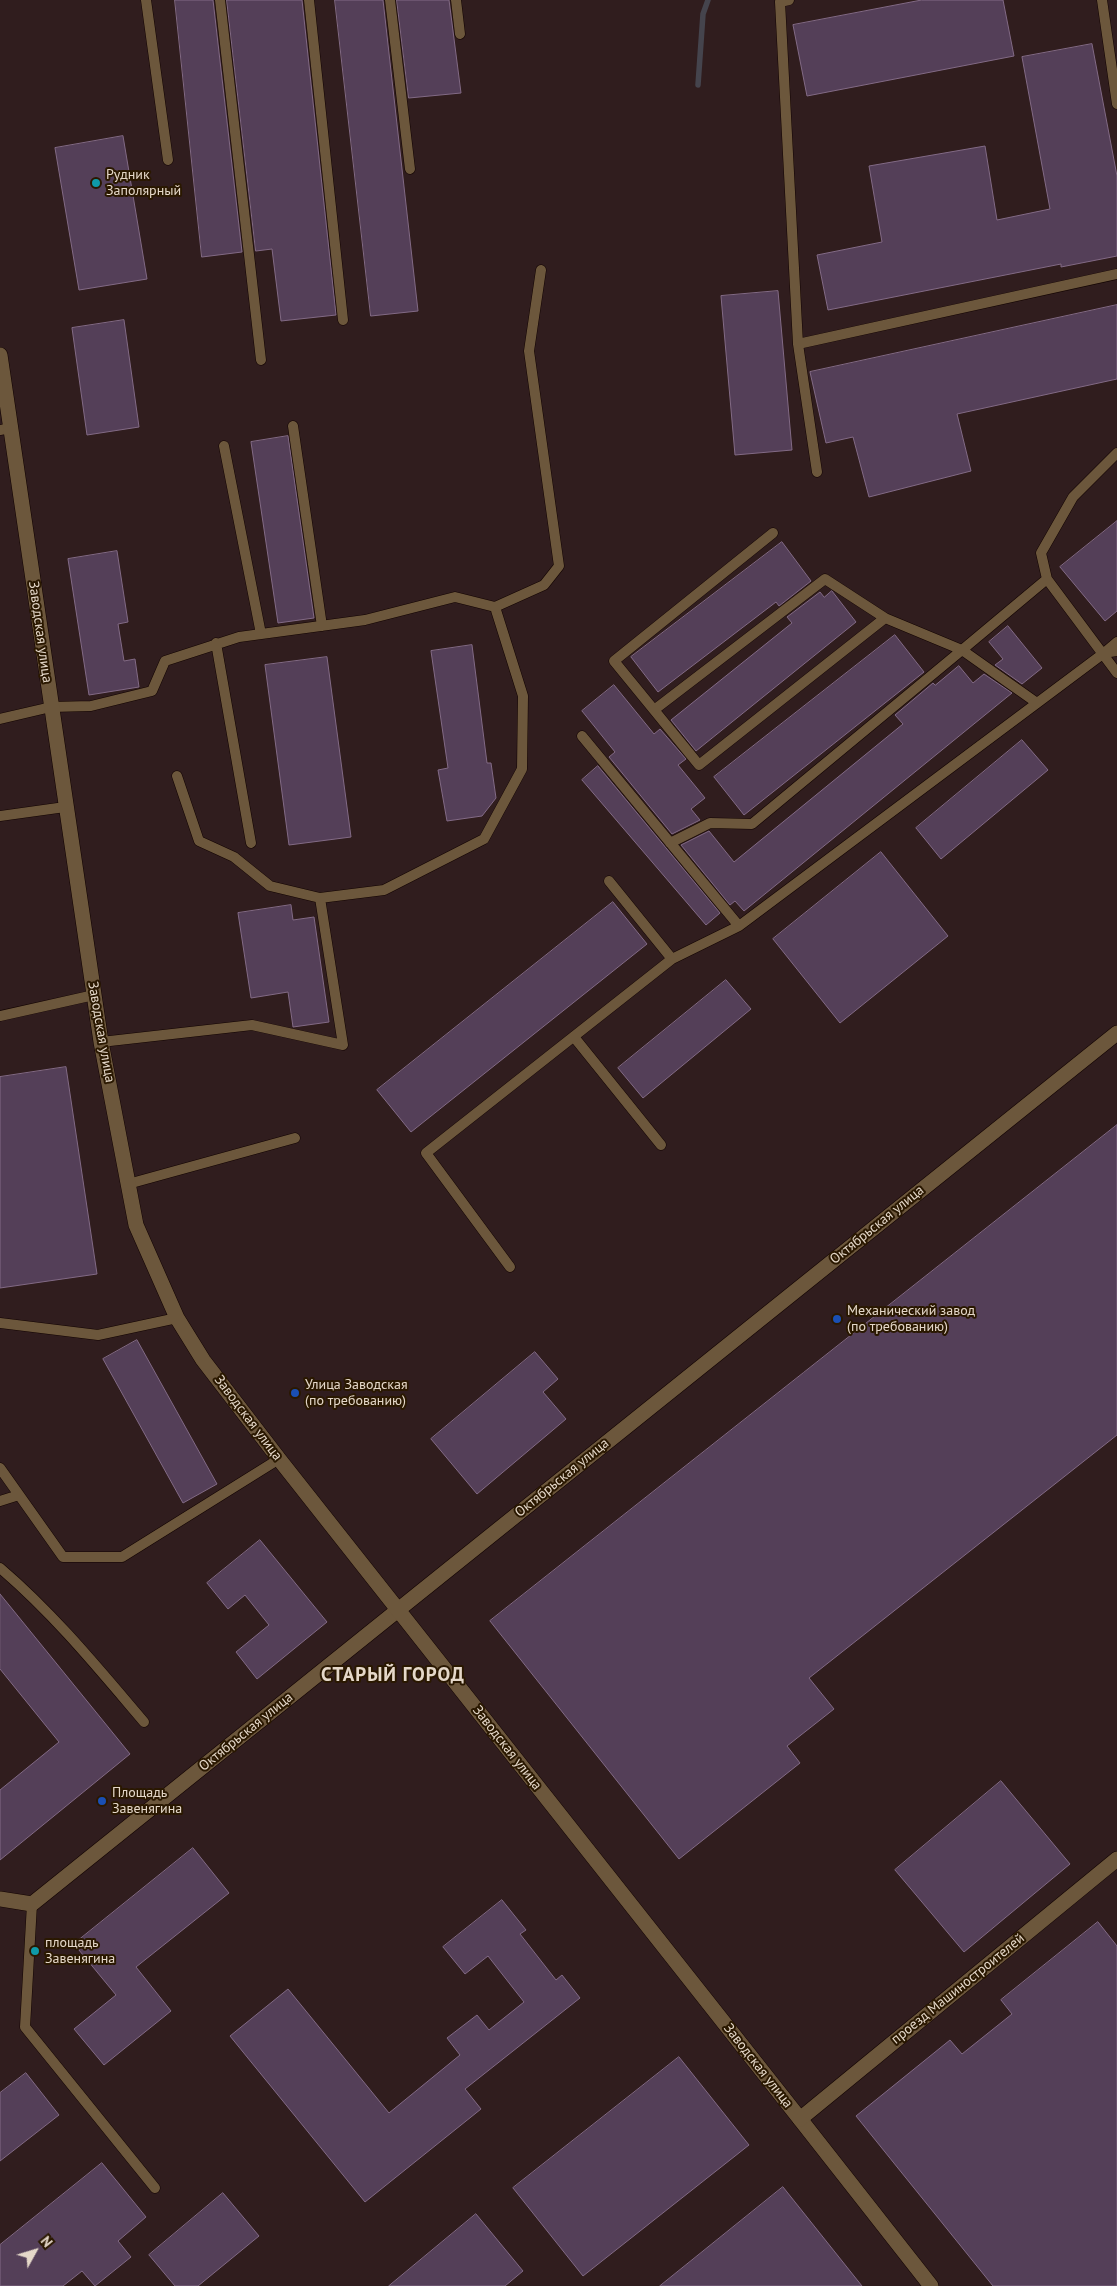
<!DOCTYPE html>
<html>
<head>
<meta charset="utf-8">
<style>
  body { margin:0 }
  #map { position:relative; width:1117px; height:2286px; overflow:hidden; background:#2a1800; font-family:"PT Sans",sans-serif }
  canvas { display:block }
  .north { position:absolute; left:10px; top:2226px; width:50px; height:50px; -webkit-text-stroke:4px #2a1800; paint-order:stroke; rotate:51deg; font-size:14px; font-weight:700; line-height:20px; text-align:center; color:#e5d8c9 }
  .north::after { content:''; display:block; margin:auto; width:18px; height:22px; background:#e5d8c9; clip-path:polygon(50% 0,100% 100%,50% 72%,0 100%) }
</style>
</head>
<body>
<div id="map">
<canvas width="1117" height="2286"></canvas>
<div class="north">N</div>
</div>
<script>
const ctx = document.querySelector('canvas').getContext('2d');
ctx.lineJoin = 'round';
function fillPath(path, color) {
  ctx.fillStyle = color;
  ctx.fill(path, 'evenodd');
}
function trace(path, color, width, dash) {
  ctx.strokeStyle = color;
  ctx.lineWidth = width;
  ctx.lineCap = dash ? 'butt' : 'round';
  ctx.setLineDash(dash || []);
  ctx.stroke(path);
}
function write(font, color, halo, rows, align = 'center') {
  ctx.font = font + ' "PT Sans",sans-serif';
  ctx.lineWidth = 4;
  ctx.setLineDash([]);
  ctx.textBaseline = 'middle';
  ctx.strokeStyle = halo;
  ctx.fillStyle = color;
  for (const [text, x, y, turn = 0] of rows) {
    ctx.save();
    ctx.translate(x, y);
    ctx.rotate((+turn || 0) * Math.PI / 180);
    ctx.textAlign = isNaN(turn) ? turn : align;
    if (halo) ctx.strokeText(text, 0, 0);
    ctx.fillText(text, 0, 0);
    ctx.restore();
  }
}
fillPath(new Path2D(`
  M 0,0 L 1117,0 L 1117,2286 L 0,2286 Z`), '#301d1e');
trace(new Path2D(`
  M 698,85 L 703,14 L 708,0`), '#45444d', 5.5);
const building = new Path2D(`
  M 175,0 L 213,0 L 242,252 L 202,257 Z
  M 227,0 L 302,0 L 336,315 L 281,321 L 272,249 L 256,251 Z
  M 335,0 L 383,0 L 418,311 L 371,316 Z
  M 397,0 L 449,0 L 461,93 L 409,98 Z
  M 922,0 L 1003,0 L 1014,56 L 807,96 L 793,25 Z
  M 1092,44 L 1117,176 L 1117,256 L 1061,267 L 1061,264 L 828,310 L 817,255 L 882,242 L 869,166 L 985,146 L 997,220 L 1050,209 L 1022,57 Z
  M 123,136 L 147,279 L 79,290 L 55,148 Z
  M 778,291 L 792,450 L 735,455 L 721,296 Z
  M 1117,305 L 1117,379 L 957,414 L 971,471 L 869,497 L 853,437 L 826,443 L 810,372 Z
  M 124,320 L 139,427 L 87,435 L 72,328 Z
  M 288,436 L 314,618 L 278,623 L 251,442 Z
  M 1117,521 L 1117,611 L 1105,621 L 1060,567 Z
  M 782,542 L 811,581 L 779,606 L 776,602 L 658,692 L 631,657 Z
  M 117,551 L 128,622 L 118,624 L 124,661 L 135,659 L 139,687 L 89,695 L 68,559 Z
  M 832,591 L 856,622 L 696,751 L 671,720 L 792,623 L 787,617 L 820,592 L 824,597 Z
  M 1008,626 L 1042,668 L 1022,684 L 995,665 L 1003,659 L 989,642 Z
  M 895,635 L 924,672 L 744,815 L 714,777 Z
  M 472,645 L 487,763 L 491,763 L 496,798 L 482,816 L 447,821 L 438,770 L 448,768 L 431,651 Z
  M 327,657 L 351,837 L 289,845 L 265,665 Z
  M 959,666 L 973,683 L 984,674 L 1012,693 L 744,911 L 735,901 L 730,905 L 681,845 L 709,831 L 734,862 L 903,724 L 895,715 L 933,683 L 935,685 Z
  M 614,685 L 654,734 L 660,729 L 686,759 L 678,765 L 705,798 L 691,809 L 700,820 L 672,834 L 609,757 L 615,752 L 582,711 Z
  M 1022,740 L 1048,770 L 941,859 L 916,828 Z
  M 598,766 L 720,913 L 706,925 L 582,780 Z
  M 881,852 L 948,936 L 840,1023 L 773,939 Z
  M 613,902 L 647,944 L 411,1132 L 377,1090 Z
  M 291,905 L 293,920 L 314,917 L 329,1022 L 293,1027 L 288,992 L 251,998 L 238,913 Z
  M 726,980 L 751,1009 L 643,1098 L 618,1068 Z
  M 66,1067 L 97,1274 L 0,1288 L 0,1077 Z
  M 1117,1125 L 1117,1435 L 809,1678 L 834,1709 L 787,1746 L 800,1763 L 679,1859 L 490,1621 Z
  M 137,1340 L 217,1484 L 183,1503 L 103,1359 Z
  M 535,1352 L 558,1379 L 543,1392 L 566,1419 L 477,1494 L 431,1439 Z
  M 260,1540 L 327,1622 L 257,1679 L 236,1652 L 269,1625 L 245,1595 L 228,1609 L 207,1583 Z
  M 0,1594 L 130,1754 L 0,1860 L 0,1790 L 59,1742 L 0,1669 Z
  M 1001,1781 L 1070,1864 L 964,1952 L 895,1870 Z
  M 193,1848 L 229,1893 L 136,1967 L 171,2011 L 104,2065 L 74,2029 L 116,1995 L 74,1944 Z
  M 502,1900 L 526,1930 L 520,1934 L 556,1980 L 562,1975 L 580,1998 L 465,2089 L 481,2109 L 365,2202 L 230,2036 L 288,1989 L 389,2113 L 460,2055 L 447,2038 L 477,2015 L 489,2030 L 524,2002 L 488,1956 L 465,1974 L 443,1947 Z
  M 1098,1922 L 1117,1946 L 1117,2286 L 993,2286 L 856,2116 L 950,2040 L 962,2054 L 1012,2014 L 1001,2000 Z
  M 679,2057 L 749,2145 L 583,2276 L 513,2188 Z
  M 26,2073 L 59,2115 L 0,2161 L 0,2093 Z
  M 102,2163 L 146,2217 L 118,2241 L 131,2257 L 95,2286 L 82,2271 L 63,2286 L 0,2286 L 0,2245 Z
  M 783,2187 L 862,2286 L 660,2286 Z
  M 223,2193 L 259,2236 L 198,2286 L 175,2286 L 149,2255 Z
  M 476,2214 L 523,2271 L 505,2286 L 389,2286 Z`);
fillPath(building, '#543f58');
trace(building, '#826a85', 1);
const lane = new Path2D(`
  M 146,0 L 168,160
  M 220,0 L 261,360
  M 309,0 L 343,320
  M 390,0 L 410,169
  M 456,0 L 460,34
  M 789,0 L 780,2 L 798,344
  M 1102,0 L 1117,104
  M 293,426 L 322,626
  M 0,430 L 11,428
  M 224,446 L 261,634
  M 1117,453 L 1073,497 L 1041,553 L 1047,579 L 1117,673
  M 817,472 L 798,344 L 1117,274
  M 773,533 L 614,661 L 699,765 L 885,618 L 962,650 L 1047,579
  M 1117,642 L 1104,653 L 1117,651
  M 216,643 L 251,843
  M 654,710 L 825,579 L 885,618
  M 0,719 L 51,707 L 91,706 L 152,691 L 165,661 L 239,637 L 365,620 L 455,597 L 495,607 L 544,585 L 559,566 L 529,351 L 541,270
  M 582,736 L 739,926
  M 0,816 L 65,807
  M 670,843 L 710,823 L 752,824 L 962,650 L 1037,703
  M 609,881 L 672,959 L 739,926 L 1104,653
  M 320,898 L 384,890 L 484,839 L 522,769 L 523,696 L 495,607
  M 0,1016 L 94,995
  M 574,1037 L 661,1145
  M 101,1042 L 252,1025 L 343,1045 L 320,898 L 270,886 L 234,857 L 199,841 L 177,776
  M 128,1184 L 295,1138
  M 510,1267 L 426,1153 L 672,959
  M 0,1323 L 98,1335 L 177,1318
  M 0,1468 L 63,1557 L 122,1557 L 279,1459
  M 0,1501 L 19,1495
  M 0,1568 C 54,1614 98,1668 144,1722
  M 32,1904 L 25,2027 L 155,2188`);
const street = new Path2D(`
  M 0,1899 L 32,1904 L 398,1610
  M 800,2119 L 931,2286`);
const secondary = new Path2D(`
  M 0,355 L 101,1042 L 136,1225 L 177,1318 L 203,1360 L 279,1459 L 800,2119 L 1117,1859
  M 398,1610 L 1117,1033`);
trace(lane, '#120300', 11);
trace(street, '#120300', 16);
trace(secondary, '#120300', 16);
trace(lane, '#6c573c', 10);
trace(street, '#6c573c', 15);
trace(secondary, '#6c573c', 15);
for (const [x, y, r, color] of [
  [96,183,5,"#0f9aa8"],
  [837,1319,5,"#1a4fb4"],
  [295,1393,5,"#1a4fb4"],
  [102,1801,5,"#1a4fb4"],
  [35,1951,5,"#0f9aa8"]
]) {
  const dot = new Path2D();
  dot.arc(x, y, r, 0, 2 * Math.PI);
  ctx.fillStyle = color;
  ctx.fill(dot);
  trace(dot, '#2a1800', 2);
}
write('14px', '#e5d8c9', '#2a1800', [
  ["Рудник",106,175],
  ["Заполярный",106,191],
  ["Механический завод",847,1311],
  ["(по требованию)",847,1327],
  ["Улица Заводская",305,1385],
  ["(по требованию)",305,1401],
  ["Площадь",112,1793],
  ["Завенягина",112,1809],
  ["площадь",45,1943],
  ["Завенягина",45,1959]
], 'left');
write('14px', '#e5d8c9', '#2a1800', [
  ["Заводская улица",40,632,82],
  ["Заводская улица",101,1032,80],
  ["Октябрьская улица",877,1225,-39],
  ["Заводская улица",248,1418,53],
  ["Октябрьская улица",562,1478,-39],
  ["Октябрьская улица",246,1732,-39],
  ["Заводская улица",507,1748,52],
  ["проезд Машиностроителей",958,1989,-39],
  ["Заводская улица",758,2066,52]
]);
ctx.letterSpacing = '1px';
write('bold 19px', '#e5d8c9', '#2a1800', [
  ["СТАРЫЙ ГОРОД",393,1676]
]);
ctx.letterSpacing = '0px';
</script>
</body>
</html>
